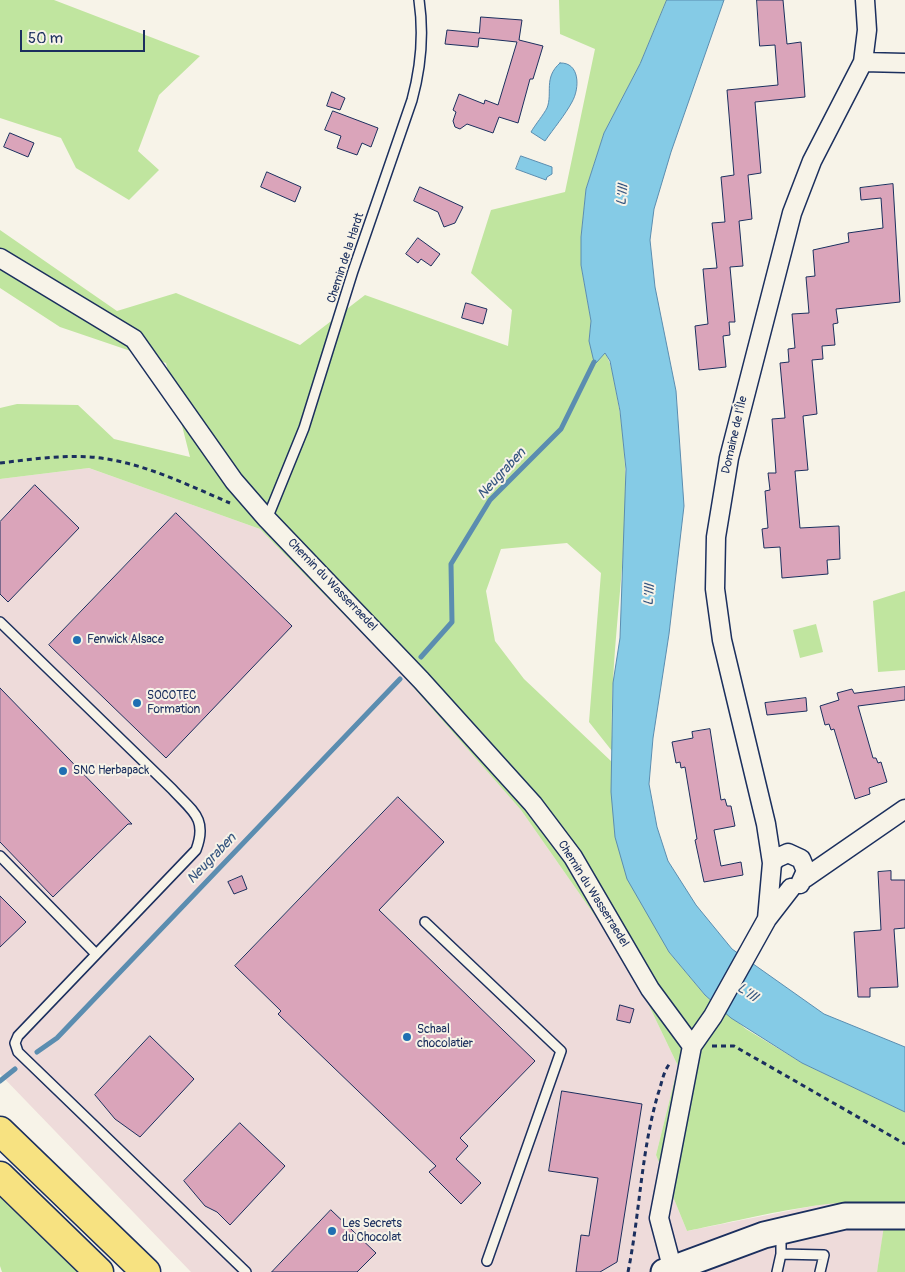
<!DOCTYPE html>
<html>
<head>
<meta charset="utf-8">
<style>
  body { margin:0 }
  #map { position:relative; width:905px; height:1272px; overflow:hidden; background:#f7f3e8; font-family:Pangolin,sans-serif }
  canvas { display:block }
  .scale { position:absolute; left:20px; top:30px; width:125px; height:22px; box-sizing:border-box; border:2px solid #1b2f5e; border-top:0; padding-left:6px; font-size:15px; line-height:18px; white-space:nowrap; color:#1b2f5e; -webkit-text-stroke:4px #f7f3e8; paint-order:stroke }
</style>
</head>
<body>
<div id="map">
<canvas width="905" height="1272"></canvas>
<div class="scale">50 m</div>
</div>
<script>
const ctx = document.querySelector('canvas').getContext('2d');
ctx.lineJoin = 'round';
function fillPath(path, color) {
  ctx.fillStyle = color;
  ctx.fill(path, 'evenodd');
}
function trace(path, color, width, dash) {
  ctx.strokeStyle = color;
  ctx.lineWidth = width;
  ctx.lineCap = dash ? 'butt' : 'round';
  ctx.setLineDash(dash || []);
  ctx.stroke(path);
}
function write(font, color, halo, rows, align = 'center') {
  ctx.font = font + ' Pangolin,sans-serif';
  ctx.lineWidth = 4;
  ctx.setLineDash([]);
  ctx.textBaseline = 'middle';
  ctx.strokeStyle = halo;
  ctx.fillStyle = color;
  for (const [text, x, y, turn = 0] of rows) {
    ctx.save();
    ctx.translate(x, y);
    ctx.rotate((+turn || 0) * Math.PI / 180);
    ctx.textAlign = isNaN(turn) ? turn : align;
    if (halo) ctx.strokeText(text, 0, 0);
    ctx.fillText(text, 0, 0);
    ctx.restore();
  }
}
fillPath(new Path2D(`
  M 89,468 L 260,529 L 399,671 L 521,810 L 630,966 L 678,1066 L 656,1155 L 687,1231 L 828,1203 L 878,1203 L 888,1205 L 877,1272 L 191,1272 L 0,1074 L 0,479 Z`), '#eedbda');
fillPath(new Path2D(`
  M 0,0 L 54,0 L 200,56 L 159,95 L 138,151 L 159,170 L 129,200 L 76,168 L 61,138 L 0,118 Z
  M 559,0 L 667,0 L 640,64 L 604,133 L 586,189 L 581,237 L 581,265 L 591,321 L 589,341 L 596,362 L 605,353 C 613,366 614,382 617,397 C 636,491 618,587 613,682 C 611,705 612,728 612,751 L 589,722 L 601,573 L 567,543 L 501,549 L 486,591 L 495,641 L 524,679 L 612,762 L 615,837 L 669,952 L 705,995 L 746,1029 L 802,1063 L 905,1112 L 905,1272 L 877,1272 L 887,1206 C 850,1191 731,1223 687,1231 L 656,1155 L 678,1066 L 630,966 L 521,810 L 399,671 L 260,529 L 89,468 L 0,479 L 0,408 L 17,404 L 78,405 L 114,439 L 190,457 L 166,363 L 60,327 L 0,288 L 0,230 L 117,311 L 176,293 L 300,345 L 365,295 L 508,346 L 512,310 L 471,273 L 491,210 L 565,192 L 595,49 L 560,34 Z
  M 905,591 L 905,670 L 878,672 L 873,601 Z
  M 816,624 L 823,652 L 800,658 L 793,630 Z
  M 0,1197 L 78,1272 L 2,1272 L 0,1266 Z`), '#c0e59f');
const water = new Path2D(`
  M 667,0 L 724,0 L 671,152 L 654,209 L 650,240 L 655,287 L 676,391 L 684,506 L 669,634 L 653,738 L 649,784 L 657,827 L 668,861 L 696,905 L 732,949 L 824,1014 L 905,1047 L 905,1112 L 802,1063 L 731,1018 L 705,995 L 669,952 L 627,879 L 615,837 L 611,792 L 613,683 L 620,638 L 626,469 L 620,411 L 610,361 L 605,353 L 596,363 L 594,362 L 589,341 L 591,321 L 581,265 L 581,237 L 586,189 L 604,133 L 640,64 Z
  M 560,63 C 580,62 580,88 572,102 C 565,115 554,128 545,141 L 531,132 C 535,125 544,114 547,108 C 553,93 543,78 560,63 Z
  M 521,156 L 552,167 L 552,174 L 547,177 L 546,180 L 516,169 Z`);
fillPath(water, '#85cbe6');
trace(water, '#5b8db0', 1);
trace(new Path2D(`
  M 421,657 L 452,622 L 451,564 L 490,500 L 561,429 L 594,362
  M 37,1052 L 57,1038 L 400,679
  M 0,1081 L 15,1069`), '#5b8db0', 5);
const building = new Path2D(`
  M 757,0 L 783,0 L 787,44 L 801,42 L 805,97 L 755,102 L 761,173 L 748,175 L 752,219 L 739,221 L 743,266 L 730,267 L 735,322 L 729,322 L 730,335 L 723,336 L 726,367 L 699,370 L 695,326 L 708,324 L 703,269 L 717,268 L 712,223 L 725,222 L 721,177 L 734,175 L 727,90 L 778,85 L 775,45 L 760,46 Z
  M 481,17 L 522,20 L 519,40 L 543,46 L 533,79 L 530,79 L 518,123 L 499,117 L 493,133 L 467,124 L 460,129 L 455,127 L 453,121 L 456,112 L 453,110 L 459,94 L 484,104 L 485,100 L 498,105 L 517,42 L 479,38 L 478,47 L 445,44 L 447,30 L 479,33 Z
  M 332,92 L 345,98 L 340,110 L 327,106 Z
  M 333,111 L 378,128 L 371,147 L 362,143 L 357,155 L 337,148 L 341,136 L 325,130 Z
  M 10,133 L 34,143 L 28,157 L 4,147 Z
  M 267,172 L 301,187 L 295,202 L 261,187 Z
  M 893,184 L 900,302 L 836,309 L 838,323 L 833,324 L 835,345 L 822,346 L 823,359 L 812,360 L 817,414 L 803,416 L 808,470 L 795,471 L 800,528 L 839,526 L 840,559 L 827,560 L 828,574 L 782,578 L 780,547 L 764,548 L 762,529 L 768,528 L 765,491 L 770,490 L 768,473 L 776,473 L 772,419 L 785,418 L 780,363 L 789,362 L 788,349 L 795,348 L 792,314 L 809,313 L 806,277 L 815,276 L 813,250 L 849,242 L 848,233 L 883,228 L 881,198 L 861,200 L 860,188 Z
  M 420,187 L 463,207 L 455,223 L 444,227 L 438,212 L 414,201 Z
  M 418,238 L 440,254 L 431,266 L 421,259 L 418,263 L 406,254 Z
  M 466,303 L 487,309 L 483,324 L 462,318 Z
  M 35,485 L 79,528 L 8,602 L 0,594 L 0,522 Z
  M 176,513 L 292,626 L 166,758 L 49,645 Z
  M 905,687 L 905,700 L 858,706 L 873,758 L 876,758 L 878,763 L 881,762 L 887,782 L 869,788 L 870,794 L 855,799 L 834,729 L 831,730 L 829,724 L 825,725 L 820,706 L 839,700 L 837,693 L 852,689 L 854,693 Z
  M 0,688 L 132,824 L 128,824 L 53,897 L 0,842 Z
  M 806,698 L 807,711 L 767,715 L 765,703 Z
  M 710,729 L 721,800 L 725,799 L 727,806 L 731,806 L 735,826 L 714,830 L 721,866 L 741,862 L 743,875 L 704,882 L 695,840 L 697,839 L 685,767 L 681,768 L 680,762 L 676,763 L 672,742 L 693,738 L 692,732 Z
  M 398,797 L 444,842 L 379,910 L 535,1061 L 460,1138 L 468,1146 L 456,1159 L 481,1183 L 461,1204 L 429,1172 L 436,1166 L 278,1014 L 281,1011 L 235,966 Z
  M 891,871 L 891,880 L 905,880 L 905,928 L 894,929 L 898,987 L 870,988 L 870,997 L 858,997 L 854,932 L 881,930 L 878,872 Z
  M 242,876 L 247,889 L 234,894 L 228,882 Z
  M 0,896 L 26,922 L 0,947 Z
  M 620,1005 L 634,1009 L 630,1023 L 617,1020 Z
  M 150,1036 L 194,1079 L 140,1137 L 115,1119 L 95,1095 Z
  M 562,1091 L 642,1104 L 617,1262 L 600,1272 L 576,1272 L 581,1235 L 589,1236 L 598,1178 L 549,1171 Z
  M 240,1123 L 285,1166 L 230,1225 L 217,1212 L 205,1206 L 184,1181 Z
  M 331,1210 L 376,1253 L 357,1272 L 272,1272 Z`);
fillPath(building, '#daa4ba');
trace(building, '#1b2f5e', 1);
const lane = new Path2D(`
  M 267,519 L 304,428 L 353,271 L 412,100 C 421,67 424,34 419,0
  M 0,622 L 172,789 C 192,811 208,818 196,850 L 18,1036 L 15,1043 L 18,1052 L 246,1272
  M 0,856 L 96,954
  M 425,922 L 561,1051 L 487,1261
  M 781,1234 L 781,1254 L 824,1255 L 820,1272
  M 777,1272 L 781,1254`);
const street = new Path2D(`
  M 863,62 L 905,63
  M 0,258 L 134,339 L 234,481 L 267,519 L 421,680 L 533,804 L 573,857 L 650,989 L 692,1046
  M 772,863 L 777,858 L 788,853 L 801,859 L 806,871 L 800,884
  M 805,878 L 905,809
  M 767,919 L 772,863 L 766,824 L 722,640 L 715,589 L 716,537 L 729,458 L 792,213 L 812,161 L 863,62 L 867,30 L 865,0
  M 672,1267 L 659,1218 L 692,1046 L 713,1016 L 767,919 L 791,888`);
const secondary = new Path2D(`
  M 664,1272 L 764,1235 L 845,1216 L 905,1216`);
const highway = new Path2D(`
  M 0,1131 L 146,1272
  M 0,1176 L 99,1272`);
trace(lane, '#1b2f5e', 12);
trace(street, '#1b2f5e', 21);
trace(secondary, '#1b2f5e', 29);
trace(highway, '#1b2f5e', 31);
trace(new Path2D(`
  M 0,463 C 35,459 72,453 107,459 C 150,466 190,486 230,503
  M 712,1046 L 734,1046 L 905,1144
  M 628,1272 C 640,1213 641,1152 658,1094 C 662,1083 663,1071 671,1062`), '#1b2f5e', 3, [5, 4]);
trace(lane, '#f7f3e8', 9);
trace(street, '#f7f3e8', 18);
trace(secondary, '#f7f3e8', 25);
trace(highway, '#f7e281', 28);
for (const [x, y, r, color] of [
  [77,640,5,"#1f6fb2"],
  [137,703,5,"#1f6fb2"],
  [63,771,5,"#1f6fb2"],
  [407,1037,5,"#1f6fb2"],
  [332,1231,5,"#1f6fb2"]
]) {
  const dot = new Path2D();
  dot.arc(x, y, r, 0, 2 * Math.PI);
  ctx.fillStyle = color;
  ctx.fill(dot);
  trace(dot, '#f7f3e8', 2);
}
write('12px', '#1b2f5e', '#f7f3e8', [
  ["Chemin de la Hardt",346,258,-72],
  ["Domaine de l'Île",735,435,-77],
  ["Chemin du Wasserraedel",332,585,46],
  ["Chemin du Wasserraedel",593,894,58]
]);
write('12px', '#1b2f5e', '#f7f3e8', [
  ["Fenwick Alsace",87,640],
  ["SOCOTEC",147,696],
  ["Formation",147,710],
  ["SNC Herbapack",73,771],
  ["Schaal",417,1030],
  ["chocolatier",417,1044],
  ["Les Secrets",342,1224],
  ["du Chocolat",342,1238]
], 'left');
write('italic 14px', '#365680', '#f7f3e8', [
  ["L'Ill",623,195,-83],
  ["Neugraben",502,474,-47],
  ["L'Ill",650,595,-85],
  ["Neugraben",212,859,-46],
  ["L'Ill",747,993,35]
]);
</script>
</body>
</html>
